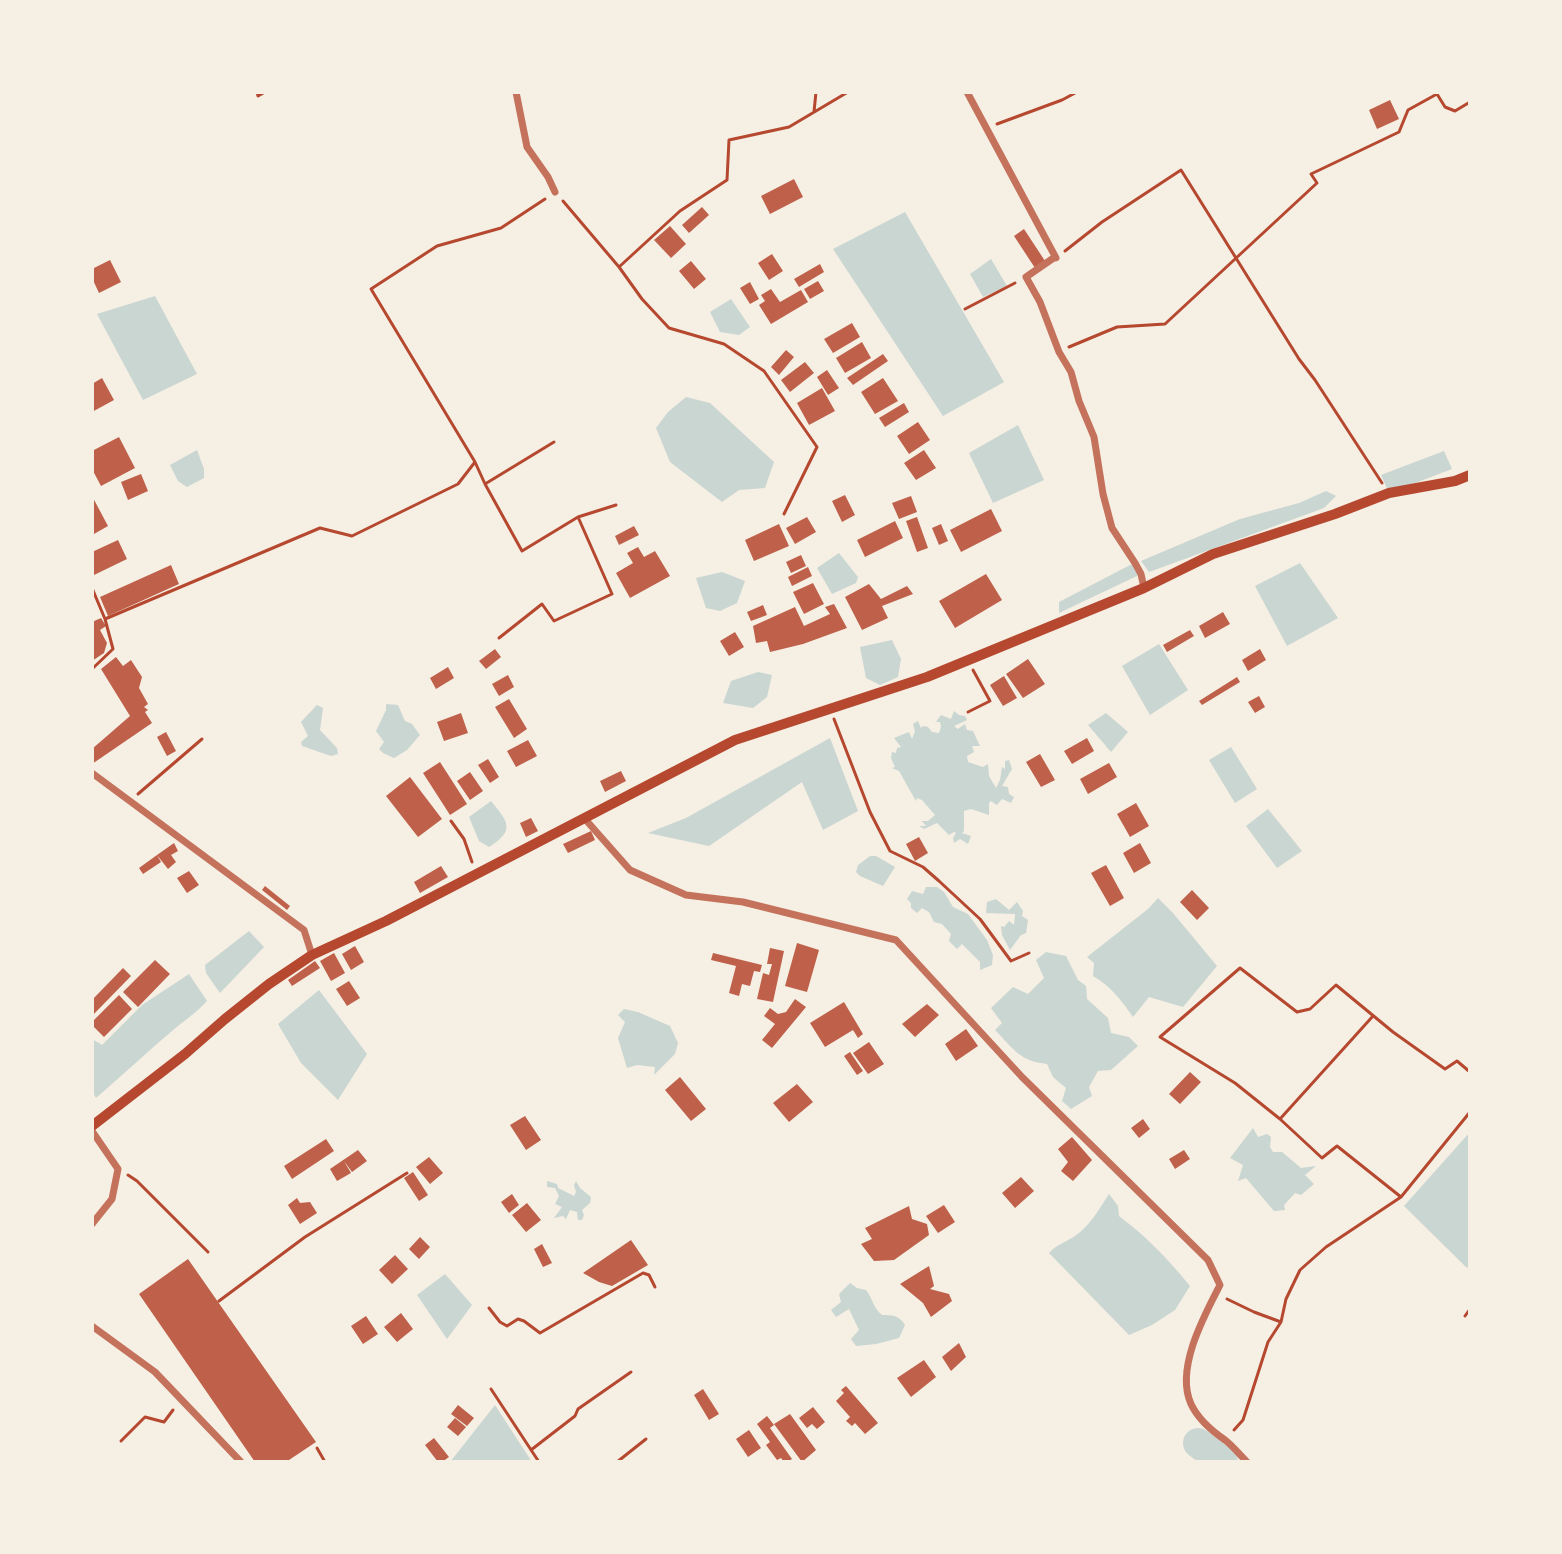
<!DOCTYPE html>
<html>
<head>
<meta charset="utf-8">
<style>
  body { margin:0 }
  #map { position:relative; width:1562px; height:1554px; overflow:hidden; background:#f6efe4; font-family:"Fira Sans Condensed",sans-serif }
  canvas { display:block }
  .frame { position:absolute; inset:0; border:94px solid #f6efe4; pointer-events:none }
</style>
</head>
<body>
<div id="map">
<canvas width="1562" height="1554"></canvas>
<div class="frame"></div>
</div>
<script>
const ctx = document.querySelector('canvas').getContext('2d');
ctx.lineJoin = 'round';
function fillPath(path, color) {
  ctx.fillStyle = color;
  ctx.fill(path, 'evenodd');
}
function trace(path, color, width, dash) {
  ctx.strokeStyle = color;
  ctx.lineWidth = width;
  ctx.lineCap = dash ? 'butt' : 'round';
  ctx.setLineDash(dash || []);
  ctx.stroke(path);
}
fillPath(new Path2D(`
  M 905,212 L 1004,382 L 943,416 L 833,249 Z
  M 991,259 L 1007,286 L 983,297 L 970,274 Z
  M 155,296 L 197,374 L 143,400 L 97,314 Z
  M 731,299 L 750,327 L 739,335 L 720,332 L 710,312 Z
  M 686,397 L 710,403 L 774,462 L 765,488 L 739,490 L 722,502 L 670,462 L 656,428 L 668,412 Z
  M 1018,425 L 1044,480 L 993,503 L 969,453 Z
  M 197,450 L 204,469 L 204,478 L 187,487 L 178,481 L 170,465 Z
  M 1444,451 L 1452,469 L 1389,493 L 1381,475 Z
  M 1326,491 L 1336,496 L 1324,508 L 1149,572 L 1141,561 L 1240,519 L 1299,503 Z
  M 839,553 L 858,577 L 856,583 L 832,594 L 817,568 Z
  M 1134,563 L 1139,575 L 1059,613 L 1059,602 Z
  M 1300,563 L 1338,618 L 1287,646 L 1255,586 Z
  M 722,572 L 745,581 L 737,603 L 720,611 L 706,608 L 696,578 Z
  M 892,640 L 901,659 L 898,677 L 880,685 L 866,678 L 860,647 Z
  M 1159,644 L 1188,690 L 1150,715 L 1122,666 Z
  M 758,672 L 772,675 L 767,697 L 753,708 L 723,703 L 731,681 Z
  M 386,704 L 398,705 L 405,721 L 412,724 L 420,735 L 407,750 L 394,758 L 383,753 L 379,749 L 384,742 L 376,731 L 386,710 Z
  M 317,705 L 323,708 L 320,730 L 337,748 L 338,754 L 331,756 L 302,746 L 301,742 L 308,736 L 301,722 Z
  M 954,711 L 959,715 L 965,716 L 967,720 L 954,726 L 958,729 L 965,724 L 967,730 L 973,731 L 980,746 L 972,746 L 974,752 L 967,756 L 968,762 L 983,767 L 988,764 L 989,776 L 996,788 L 1000,780 L 1002,767 L 1005,769 L 1005,761 L 1009,760 L 1012,769 L 1002,786 L 1008,787 L 1009,794 L 1014,797 L 1011,803 L 1002,799 L 997,805 L 991,801 L 989,803 L 989,815 L 971,809 L 964,811 L 964,831 L 962,833 L 971,836 L 968,844 L 960,839 L 954,843 L 953,838 L 956,833 L 954,832 L 949,835 L 937,823 L 924,829 L 919,826 L 926,826 L 922,821 L 928,821 L 935,815 L 922,800 L 917,798 L 916,801 L 899,771 L 892,768 L 895,767 L 891,758 L 892,752 L 896,753 L 897,748 L 901,747 L 894,738 L 909,732 L 912,739 L 915,731 L 913,724 L 918,721 L 921,728 L 923,726 L 928,727 L 932,732 L 939,733 L 941,727 L 940,722 L 936,722 L 941,715 L 951,719 Z
  M 1106,713 L 1128,732 L 1111,752 L 1088,725 Z
  M 830,738 L 858,811 L 823,830 L 802,782 L 709,846 L 648,833 L 686,818 Z
  M 1231,747 L 1257,789 L 1235,803 L 1209,760 Z
  M 491,801 C 508,822 516,830 489,847 L 479,841 L 469,817 Z
  M 1268,809 L 1302,851 L 1277,868 L 1246,826 Z
  M 870,856 L 876,856 L 895,867 L 883,886 L 860,876 L 856,872 L 858,865 Z
  M 926,887 L 937,887 L 944,892 L 953,907 L 968,914 L 987,940 L 993,955 L 992,965 L 980,970 L 980,962 L 962,944 L 957,949 L 949,941 L 951,934 L 942,924 L 934,922 L 929,912 L 922,908 L 917,913 L 911,908 L 911,903 L 907,899 L 912,891 L 923,894 Z
  M 1158,898 L 1173,913 L 1217,966 L 1183,1007 L 1149,997 L 1133,1017 C 1121,1000 1111,986 1093,976 L 1094,963 L 1087,957 L 1148,909 Z
  M 996,899 L 1009,910 L 1017,902 L 1023,911 L 1022,916 L 1028,920 L 1026,933 L 1021,935 L 1010,950 L 1002,935 L 1001,926 L 1004,927 L 1009,921 L 1014,925 L 1015,914 L 986,913 L 987,902 Z
  M 249,931 L 264,947 L 220,993 L 206,973 L 205,965 Z
  M 1046,952 L 1066,956 L 1078,980 L 1086,986 L 1087,999 L 1108,1018 L 1111,1033 L 1129,1037 L 1138,1046 L 1111,1070 L 1098,1071 L 1089,1087 L 1092,1096 L 1071,1109 L 1062,1101 L 1066,1088 L 1053,1077 L 1047,1064 C 1019,1061 1014,1049 995,1030 L 1002,1023 L 991,1008 L 1013,987 L 1028,994 L 1044,978 L 1036,960 Z
  M 189,974 L 207,1001 C 198,1011 188,1018 178,1026 C 150,1049 124,1074 96,1098 L 92,1091 L 92,1039 L 102,1045 L 142,1005 Z
  M 319,990 L 367,1054 L 338,1100 L 301,1063 L 278,1024 Z
  M 624,1009 L 638,1012 L 670,1026 L 678,1043 L 675,1054 L 654,1075 L 655,1067 L 637,1065 L 627,1068 L 618,1038 L 625,1022 L 618,1015 Z
  M 1253,1128 L 1258,1137 L 1267,1134 L 1271,1137 L 1270,1147 L 1273,1152 L 1282,1152 L 1301,1168 L 1316,1166 L 1305,1175 L 1314,1184 L 1301,1195 L 1295,1193 L 1284,1205 L 1285,1210 L 1274,1211 L 1246,1178 L 1238,1181 L 1243,1165 L 1230,1158 Z
  M 1470,1132 L 1470,1265 L 1467,1268 L 1404,1206 Z
  M 547,1181 L 557,1184 L 558,1188 L 574,1196 L 576,1192 L 574,1185 L 576,1181 L 580,1188 L 591,1197 L 590,1203 L 582,1210 L 584,1215 L 582,1220 L 578,1220 L 577,1212 L 570,1210 L 566,1219 L 563,1216 L 554,1218 L 562,1207 L 555,1204 L 559,1196 L 555,1188 L 547,1187 Z
  M 1109,1194 L 1118,1206 L 1119,1216 C 1147,1237 1167,1258 1190,1286 L 1175,1310 L 1152,1325 L 1129,1335 L 1049,1253 C 1058,1244 1060,1245 1070,1239 C 1088,1230 1099,1209 1109,1194 Z
  M 445,1274 L 472,1305 L 447,1339 L 417,1295 Z
  M 850,1283 L 857,1288 L 866,1290 C 873,1299 873,1308 882,1315 C 892,1315 899,1315 905,1325 L 899,1338 L 876,1344 L 856,1346 L 851,1339 L 859,1330 L 849,1309 L 836,1317 L 831,1310 L 841,1302 L 839,1294 Z
  M 495,1405 L 532,1462 L 450,1462 Z`), '#c9d6d2');
trace(new Path2D(`
  M 1198,1443 L 1223,1462`), '#c9d6d2', 30);
fillPath(new Path2D(`
  M 1390,100 L 1399,119 L 1377,129 L 1369,110 Z
  M 794,179 L 803,197 L 770,214 L 761,196 Z
  M 702,207 L 709,215 L 689,233 L 682,225 Z
  M 670,226 L 686,244 L 671,258 L 654,240 Z
  M 1024,229 L 1045,261 L 1035,268 L 1014,236 Z
  M 772,254 L 783,271 L 769,280 L 758,263 Z
  M 110,260 L 121,282 L 99,293 L 92,278 L 92,269 Z
  M 691,261 L 706,279 L 694,289 L 679,271 Z
  M 820,264 L 824,272 L 799,287 L 794,279 Z
  M 818,281 L 824,291 L 810,299 L 804,289 Z
  M 750,282 L 759,299 L 750,304 L 740,288 Z
  M 771,289 L 780,302 L 801,290 L 808,302 L 771,324 L 759,305 L 765,301 L 761,295 Z
  M 852,323 L 860,337 L 833,353 L 824,339 Z
  M 862,342 L 871,358 L 845,373 L 836,358 Z
  M 786,350 L 794,357 L 779,375 L 771,367 Z
  M 883,354 L 888,361 L 853,385 L 847,378 Z
  M 805,362 L 814,373 L 790,392 L 781,380 Z
  M 827,370 L 839,388 L 828,395 L 817,377 Z
  M 102,378 L 114,400 L 92,412 L 92,384 Z
  M 883,378 L 898,401 L 875,414 L 861,392 Z
  M 822,388 L 835,411 L 809,425 L 797,403 Z
  M 904,403 L 909,412 L 885,427 L 879,418 Z
  M 918,422 L 930,440 L 909,454 L 897,436 Z
  M 119,437 L 135,468 L 101,486 L 92,469 L 92,451 Z
  M 924,450 L 936,468 L 916,480 L 904,463 Z
  M 141,474 L 148,491 L 128,500 L 121,482 Z
  M 845,495 L 855,515 L 842,522 L 832,501 Z
  M 92,496 L 108,526 L 94,534 L 92,531 Z
  M 911,496 L 917,512 L 899,519 L 892,503 Z
  M 991,509 L 1002,531 L 961,552 L 950,530 Z
  M 807,517 L 816,532 L 795,544 L 786,528 Z
  M 917,517 L 928,548 L 917,552 L 906,521 Z
  M 895,521 L 903,538 L 865,557 L 857,540 Z
  M 779,524 L 789,546 L 754,561 L 745,540 Z
  M 941,524 L 948,541 L 939,545 L 932,528 Z
  M 634,526 L 639,535 L 619,545 L 615,536 Z
  M 118,540 L 127,559 L 94,575 L 92,552 Z
  M 638,547 L 644,557 L 655,551 L 670,576 L 630,598 L 616,573 L 633,563 L 627,553 Z
  M 801,555 L 806,566 L 791,573 L 786,562 Z
  M 171,565 L 179,584 L 108,616 L 100,597 Z
  M 808,567 L 812,576 L 792,586 L 788,577 Z
  M 986,574 L 1002,600 L 955,628 L 939,601 Z
  M 813,583 L 824,604 L 804,614 L 793,592 Z
  M 869,584 L 881,599 L 907,586 L 913,594 L 882,606 L 888,618 L 862,630 L 845,597 Z
  M 834,604 L 847,628 L 803,644 L 770,652 L 767,641 L 756,643 L 753,626 L 795,607 L 804,626 L 830,614 L 825,607 Z
  M 763,605 L 767,615 L 751,621 L 747,612 Z
  M 1223,612 L 1230,624 L 1205,638 L 1199,626 Z
  M 101,618 L 106,626 L 100,630 L 107,643 L 104,653 L 92,661 L 92,622 Z
  M 1190,630 L 1194,636 L 1167,652 L 1163,645 Z
  M 735,632 L 744,647 L 729,656 L 720,641 Z
  M 495,649 L 501,657 L 486,669 L 479,661 Z
  M 1260,649 L 1266,660 L 1248,671 L 1242,660 Z
  M 116,657 L 123,666 L 131,660 L 142,677 L 139,688 L 148,704 L 144,707 L 148,710 L 145,712 L 152,723 L 92,764 L 92,749 L 130,716 L 101,669 Z
  M 1028,659 L 1045,684 L 1023,698 L 1006,674 Z
  M 448,667 L 454,678 L 436,689 L 430,678 Z
  M 508,675 L 514,687 L 499,696 L 492,684 Z
  M 1004,676 L 1017,698 L 1003,706 L 990,685 Z
  M 1237,677 L 1240,682 L 1202,705 L 1199,701 Z
  M 1259,696 L 1265,707 L 1255,713 L 1248,702 Z
  M 509,699 L 527,729 L 514,738 L 495,707 Z
  M 461,713 L 468,733 L 444,741 L 437,722 Z
  M 166,732 L 176,751 L 167,756 L 157,737 Z
  M 1087,738 L 1094,751 L 1072,764 L 1064,751 Z
  M 528,740 L 537,756 L 516,767 L 507,751 Z
  M 1040,754 L 1055,780 L 1041,787 L 1026,762 Z
  M 488,759 L 499,777 L 490,783 L 478,765 Z
  M 440,762 L 467,804 L 450,815 L 423,773 Z
  M 1109,763 L 1117,777 L 1088,794 L 1080,779 Z
  M 621,771 L 626,781 L 605,792 L 600,781 Z
  M 470,772 L 483,791 L 470,800 L 457,781 Z
  M 410,777 L 442,819 L 418,837 L 386,796 Z
  M 1136,803 L 1149,826 L 1130,837 L 1117,814 Z
  M 531,818 L 538,831 L 526,837 L 520,823 Z
  M 591,831 L 595,840 L 568,853 L 563,844 Z
  M 919,837 L 928,853 L 915,861 L 906,844 Z
  M 174,843 L 178,851 L 171,855 L 176,862 L 168,869 L 157,855 Z
  M 1140,843 L 1151,863 L 1134,873 L 1123,853 Z
  M 157,855 L 161,862 L 143,874 L 139,868 Z
  M 1106,865 L 1124,898 L 1110,906 L 1091,873 Z
  M 441,866 L 448,877 L 420,893 L 414,882 Z
  M 189,871 L 199,885 L 187,893 L 177,878 Z
  M 265,886 L 290,906 L 287,910 L 262,890 Z
  M 1192,890 L 1209,908 L 1197,920 L 1180,902 Z
  M 797,943 L 819,950 L 807,992 L 785,986 Z
  M 355,946 L 364,962 L 351,970 L 342,954 Z
  M 770,948 L 784,951 L 773,1002 L 757,999 L 763,973 L 769,975 L 772,964 L 767,964 Z
  M 334,953 L 345,973 L 331,981 L 320,961 Z
  M 713,953 L 762,965 L 760,972 L 754,971 L 750,986 L 742,984 L 739,996 L 729,993 L 736,966 L 711,960 Z
  M 155,960 L 170,974 L 138,1007 L 123,992 Z
  M 315,961 L 320,968 L 292,986 L 288,980 Z
  M 123,968 L 131,976 L 92,1016 L 92,1000 Z
  M 349,981 L 360,998 L 347,1006 L 336,989 Z
  M 119,995 L 132,1009 L 104,1037 L 92,1025 L 92,1022 Z
  M 795,999 L 806,1007 L 772,1048 L 762,1040 L 775,1024 L 764,1016 L 770,1008 L 778,1014 L 786,1012 Z
  M 844,1002 L 863,1034 L 858,1038 L 853,1030 L 825,1047 L 810,1023 Z
  M 927,1004 L 939,1015 L 915,1037 L 902,1024 Z
  M 966,1029 L 978,1046 L 956,1061 L 945,1044 Z
  M 869,1042 L 884,1064 L 868,1074 L 853,1053 Z
  M 850,1052 L 863,1071 L 857,1075 L 844,1056 Z
  M 1190,1072 L 1201,1082 L 1180,1104 L 1169,1094 Z
  M 680,1077 L 706,1109 L 691,1121 L 665,1090 Z
  M 797,1084 L 813,1102 L 789,1122 L 773,1103 Z
  M 525,1116 L 541,1140 L 526,1150 L 510,1125 Z
  M 1143,1119 L 1150,1129 L 1139,1138 L 1131,1128 Z
  M 1072,1137 L 1092,1160 L 1073,1181 L 1061,1171 L 1068,1162 L 1058,1149 Z
  M 326,1139 L 334,1151 L 292,1179 L 284,1166 Z
  M 358,1150 L 367,1161 L 352,1172 L 344,1161 L 351,1173 L 337,1181 L 330,1169 Z
  M 1184,1150 L 1190,1159 L 1175,1169 L 1169,1159 Z
  M 429,1157 L 443,1173 L 430,1184 L 416,1167 Z
  M 413,1172 L 428,1195 L 419,1201 L 404,1178 Z
  M 1021,1177 L 1034,1191 L 1015,1208 L 1002,1193 Z
  M 512,1194 L 519,1205 L 509,1213 L 501,1202 Z
  M 297,1198 L 300,1203 L 310,1202 L 317,1213 L 300,1224 L 288,1205 Z
  M 527,1203 L 541,1220 L 526,1232 L 512,1215 Z
  M 944,1205 L 955,1222 L 938,1233 L 926,1216 Z
  M 909,1206 L 912,1219 L 927,1224 L 929,1235 L 894,1260 L 874,1261 L 861,1244 L 872,1239 L 865,1228 Z
  M 420,1237 L 430,1247 L 419,1259 L 409,1249 Z
  M 631,1240 L 648,1265 L 612,1286 L 599,1282 L 583,1273 Z
  M 542,1244 L 552,1263 L 543,1267 L 534,1249 Z
  M 395,1255 L 408,1269 L 392,1284 L 379,1270 Z
  M 188,1259 L 316,1442 L 286,1462 L 255,1462 L 139,1294 Z
  M 929,1266 L 934,1286 L 930,1289 L 949,1294 L 952,1301 L 931,1317 L 923,1303 L 900,1284 Z
  M 401,1313 L 413,1329 L 397,1342 L 384,1327 Z
  M 366,1316 L 378,1334 L 363,1344 L 351,1326 Z
  M 959,1343 L 966,1357 L 951,1371 L 942,1357 Z
  M 924,1360 L 936,1377 L 911,1397 L 897,1378 Z
  M 846,1386 L 878,1423 L 865,1434 L 855,1423 L 852,1426 L 846,1421 L 850,1417 L 836,1401 L 844,1393 L 841,1390 Z
  M 703,1389 L 719,1414 L 709,1420 L 694,1395 Z
  M 458,1405 L 474,1418 L 467,1426 L 451,1414 Z
  M 813,1407 L 825,1422 L 817,1429 L 812,1424 L 807,1428 L 799,1418 Z
  M 790,1414 L 816,1450 L 802,1462 L 774,1424 Z
  M 767,1416 L 774,1425 L 770,1428 L 792,1459 L 787,1462 L 784,1462 L 781,1458 L 777,1460 L 766,1445 L 770,1442 L 757,1424 Z
  M 455,1418 L 466,1427 L 458,1436 L 447,1427 Z
  M 749,1430 L 761,1448 L 748,1457 L 736,1439 Z
  M 434,1438 L 449,1457 L 442,1462 L 438,1462 L 425,1445 Z`), '#bf614a');
trace(new Path2D(`
  M 257,92 L 258,96 L 265,92
  M 1469,92 L 1470,93
  M 814,112 L 816,92
  M 997,124 L 1062,100 L 1077,92
  M 563,201 L 619,267 L 680,211 L 727,180 L 729,140 L 789,127 L 848,92
  M 1065,251 L 1102,222 L 1181,170 L 1299,359 L 1315,380 L 1382,483
  M 619,267 L 642,299 L 669,328 L 724,344 L 764,371 L 817,447 L 784,514
  M 965,309 L 1015,283
  M 1069,347 L 1117,327 L 1165,324 L 1317,183 L 1311,174 L 1399,132 L 1408,110 L 1437,94 L 1445,107 L 1455,111 L 1470,102
  M 475,462 L 485,484 L 554,442
  M 485,484 L 522,551 L 578,517 L 616,505
  M 92,588 L 105,619
  M 499,638 L 542,604 L 554,621 L 612,594 L 578,517
  M 92,669 L 113,649 L 105,619 L 320,528 L 352,536 L 458,484 L 475,462 L 371,289 L 437,246 L 501,228 L 545,199
  M 968,712 L 990,701 L 973,670
  M 834,719 L 870,812 L 890,851 L 923,867 L 939,881 L 980,919 L 1011,961 L 1029,953
  M 138,794 L 202,739
  M 451,821 L 464,839 L 472,862
  M 1373,1016 L 1280,1119 L 1235,1083 L 1160,1037 L 1240,968 L 1297,1012 L 1310,1009 L 1336,985 L 1393,1032 L 1445,1069 L 1457,1061 L 1470,1072
  M 128,1175 L 137,1181 L 208,1252
  M 1401,1197 L 1470,1112
  M 1227,1299 L 1254,1312 L 1281,1322 L 1286,1299 L 1300,1270 L 1326,1247 L 1401,1197 L 1337,1146 L 1322,1158 L 1280,1119
  M 219,1301 L 305,1237 L 407,1173
  M 489,1308 L 500,1322 L 507,1326 L 518,1319 L 524,1321 L 540,1333 L 643,1273 L 649,1275 L 655,1287
  M 1465,1316 L 1470,1309
  M 491,1389 L 539,1462
  M 1234,1430 L 1243,1420 L 1268,1342 L 1281,1322
  M 121,1441 L 145,1417 L 164,1422 L 173,1410
  M 317,1448 L 325,1462
  M 531,1450 L 575,1416 L 578,1409 L 631,1372
  M 617,1462 L 646,1439`), '#b5482f', 3);
trace(new Path2D(`
  M 516,92 L 527,147 L 548,177 L 555,192
  M 967,92 L 1056,258 L 1055,257 L 1026,277 L 1040,302 L 1059,352 L 1071,372 L 1079,401 L 1094,437 L 1103,494 L 1112,528 L 1135,563 L 1141,574 L 1144,588
  M 92,773 L 304,930 L 312,955
  M 585,819 L 630,870 L 686,895 L 743,902 L 896,940 L 1022,1077 L 1208,1260 L 1220,1285 C 1204,1316 1175,1369 1191,1404 C 1198,1419 1212,1431 1225,1440 C 1233,1446 1240,1455 1247,1462
  M 92,1131 L 118,1169 L 112,1199 L 92,1224
  M 92,1326 L 155,1372 L 241,1462`), '#c5725c', 7);
trace(new Path2D(`
  M 92,1126 L 185,1054 L 225,1019 L 269,984 L 312,955 L 386,921 L 735,740 L 927,677 L 1144,588 L 1213,554 L 1335,514 L 1389,493 L 1455,481 L 1470,475`), '#b5482f', 10);
</script>
</body>
</html>
